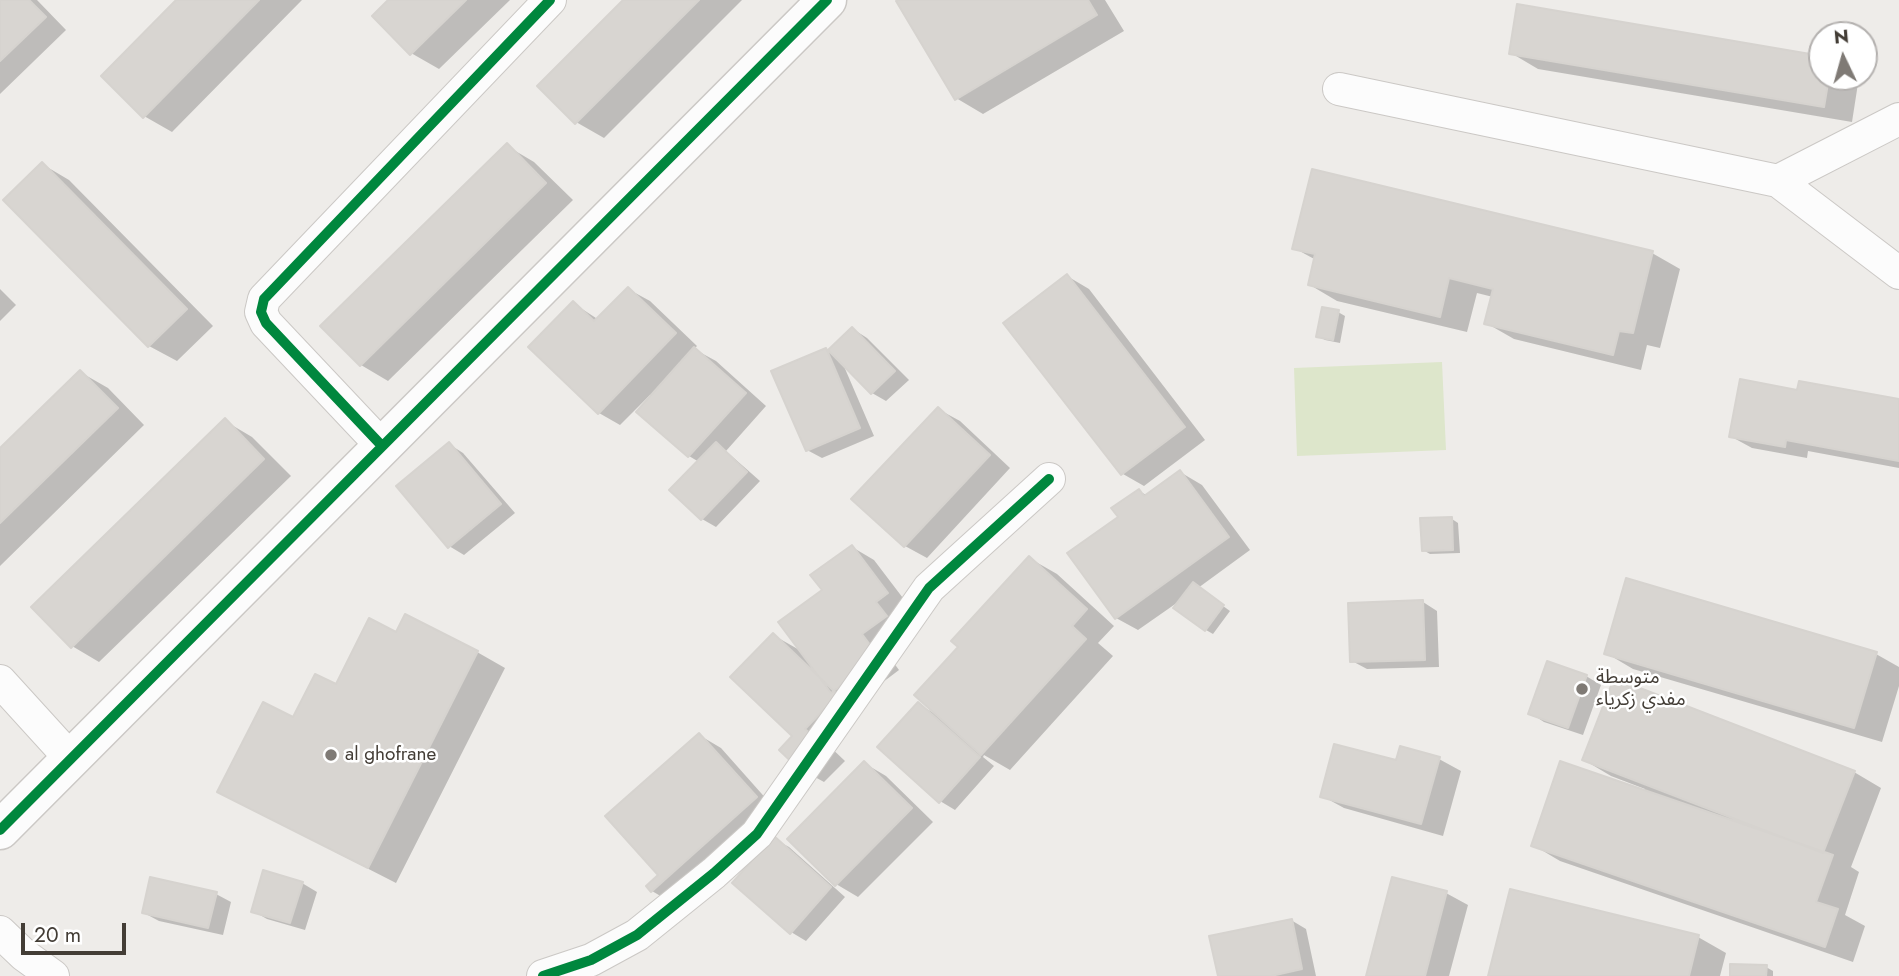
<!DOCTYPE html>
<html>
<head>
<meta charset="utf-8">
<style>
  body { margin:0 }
  #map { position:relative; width:1899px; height:976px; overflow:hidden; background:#eeece9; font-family:Jost,sans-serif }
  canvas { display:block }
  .north { position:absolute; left:1808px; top:21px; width:70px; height:70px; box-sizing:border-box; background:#fff; border:2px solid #b4b1af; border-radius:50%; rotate:355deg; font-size:19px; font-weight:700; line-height:28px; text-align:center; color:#433d36 }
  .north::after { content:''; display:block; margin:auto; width:24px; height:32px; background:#7f7a75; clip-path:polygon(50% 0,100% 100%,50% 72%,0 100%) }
  .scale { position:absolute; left:21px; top:923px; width:105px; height:32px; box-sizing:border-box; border:4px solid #433d36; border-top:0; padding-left:9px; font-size:21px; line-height:24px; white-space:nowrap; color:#433d36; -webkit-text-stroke:5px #fff; paint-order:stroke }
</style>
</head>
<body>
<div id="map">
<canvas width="1899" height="976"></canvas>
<div class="north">N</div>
<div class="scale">20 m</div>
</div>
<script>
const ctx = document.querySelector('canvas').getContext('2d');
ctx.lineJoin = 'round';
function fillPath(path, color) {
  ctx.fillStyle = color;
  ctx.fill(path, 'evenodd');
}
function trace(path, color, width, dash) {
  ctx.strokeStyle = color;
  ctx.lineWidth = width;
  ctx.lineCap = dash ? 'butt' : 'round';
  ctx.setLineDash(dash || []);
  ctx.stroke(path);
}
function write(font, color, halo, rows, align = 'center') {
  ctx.font = font + ' Jost,"Noto Sans Arabic",sans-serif';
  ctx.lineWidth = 5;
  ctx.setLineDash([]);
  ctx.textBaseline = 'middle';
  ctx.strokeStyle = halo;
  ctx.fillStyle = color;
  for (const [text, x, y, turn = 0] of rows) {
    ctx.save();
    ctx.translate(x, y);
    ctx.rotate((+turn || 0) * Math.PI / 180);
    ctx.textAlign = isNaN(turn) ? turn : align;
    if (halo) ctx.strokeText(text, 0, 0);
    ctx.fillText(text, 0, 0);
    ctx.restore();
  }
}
fillPath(new Path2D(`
  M 1442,362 L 1446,450 L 1297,456 L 1294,368 Z`), '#dde6cb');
fillPath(new Path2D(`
  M 0,0 L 37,0 L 66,30 L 0,94 Z
  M 179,0 L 302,0 L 172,132 L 144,116 Z
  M 391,0 L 510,0 L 439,69 L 411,53 Z
  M 626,0 L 742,0 L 604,138 L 576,122 Z
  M 901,0 L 1105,0 L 1124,31 L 983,114 L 956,98 Z
  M 1511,53 L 1822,58 L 1822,77 L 1859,77 L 1852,122 L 1538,69 Z
  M 507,146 L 534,162 L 573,200 L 388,381 L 361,365 Z
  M 42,164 L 69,180 L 213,326 L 177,361 L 149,346 Z
  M 1294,248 L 1652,253 L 1680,269 L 1660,348 L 1647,345 L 1641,370 L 1514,339 L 1486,323 L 1493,297 L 1477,293 L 1467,332 L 1337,301 L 1310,285 L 1316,260 Z
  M 1067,276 L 1089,289 L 1205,440 L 1144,486 L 1123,474 Z
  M 0,289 L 16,305 L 0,321 Z
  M 628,289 L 650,301 L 697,346 L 694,349 L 716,361 L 766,406 L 726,451 L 760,481 L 716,527 L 702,519 L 699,462 L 689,456 L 652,397 L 650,395 L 620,425 L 599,413 L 573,303 L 599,320 Z
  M 1338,312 L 1345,316 L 1340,343 L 1325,340 L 1318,336 Z
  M 853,329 L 867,338 L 909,380 L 886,401 L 872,393 L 843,364 L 874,436 L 822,458 L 807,450 L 825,350 L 829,352 Z
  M 80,372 L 108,388 L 144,425 L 0,566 L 0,450 Z
  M 1799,392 L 1899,401 L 1899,468 L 1808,451 L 1807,458 L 1752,448 L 1730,436 Z
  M 938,409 L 960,421 L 1010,468 L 927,558 L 905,546 Z
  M 225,421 L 252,437 L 291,476 L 99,662 L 72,646 Z
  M 449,444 L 463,453 L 515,513 L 464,555 L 449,546 Z
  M 1180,472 L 1202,485 L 1250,550 L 1198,588 L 1230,611 L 1213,634 L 1206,630 L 1181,600 L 1138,630 L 1116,618 L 1120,518 L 1139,491 L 1148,496 Z
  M 1452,519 L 1458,523 L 1460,553 L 1430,554 L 1423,550 Z
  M 852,547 L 874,560 L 909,606 L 882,647 L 899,670 L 854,704 L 825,742 L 845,761 L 824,782 L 802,770 L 773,635 L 803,652 L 824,590 Z
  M 1029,558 L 1057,574 L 1114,626 L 1098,643 L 1113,656 L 1010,770 L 984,755 L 983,757 L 994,766 L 955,810 L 940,801 L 918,704 L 934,713 L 960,647 Z
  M 1423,602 L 1437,611 L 1439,667 L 1367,669 L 1352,661 Z
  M 406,617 L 477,652 L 505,668 L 396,883 L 247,807 L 219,792 L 294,719 L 337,687 L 397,634 Z
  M 1606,653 L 1876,654 L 1899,667 L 1899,686 L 1882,742 L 1633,669 Z
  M 1586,676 L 1601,685 L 1583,735 L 1544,722 L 1530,713 Z
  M 699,735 L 721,748 L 777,811 L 674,904 L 652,891 L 661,875 Z
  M 1439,759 L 1461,771 L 1443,836 L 1344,808 L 1322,796 L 1397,762 Z
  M 1584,760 L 1854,772 L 1881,788 L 1851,867 L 1859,872 L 1845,915 L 1865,926 L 1853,962 L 1560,861 L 1533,845 L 1644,792 L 1645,789 L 1611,776 Z
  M 864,763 L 886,776 L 933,822 L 858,897 L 836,884 Z
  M 774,839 L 789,847 L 845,897 L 806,941 L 791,932 Z
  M 302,883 L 317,892 L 305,930 L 267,919 L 253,911 Z
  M 1446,893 L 1468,905 L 1449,976 L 1368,976 Z
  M 216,894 L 231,902 L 223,935 L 159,921 L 144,913 Z
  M 1291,920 L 1306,929 L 1316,976 L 1219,976 Z
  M 1698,937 L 1726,953 L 1720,976 L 1490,976 Z
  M 1766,967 L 1773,971 L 1773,976 L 1732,976 Z`), '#0003');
const building = new Path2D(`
  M 0,0 L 29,0 L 46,17 L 0,61 Z
  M 176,0 L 259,0 L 143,118 L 101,76 Z
  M 388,0 L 466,0 L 410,55 L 372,16 Z
  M 623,0 L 699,0 L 575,124 L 537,86 Z
  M 898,0 L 1088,0 L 1097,15 L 955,100 L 896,1 Z
  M 1517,4 L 1822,56 L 1822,77 L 1829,77 L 1824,107 L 1509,54 Z
  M 507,143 L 546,183 L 360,366 L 320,326 Z
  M 42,162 L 187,309 L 148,347 L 3,200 Z
  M 1312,169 L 1653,251 L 1633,333 L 1619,331 L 1613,355 L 1484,324 L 1493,289 L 1449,278 L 1440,317 L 1308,285 L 1315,254 L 1292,249 Z
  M 1067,274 L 1185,427 L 1121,475 L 1003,323 Z
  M 628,287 L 676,333 L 598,414 L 528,347 L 573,301 L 594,321 Z
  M 1322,307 L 1339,310 L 1333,340 L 1316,337 Z
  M 852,327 L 895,371 L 871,394 L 828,350 Z
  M 694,347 L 746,393 L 688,457 L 636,412 Z
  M 826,348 L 860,428 L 806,451 L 771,371 Z
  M 80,370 L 118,408 L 0,523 L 0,448 Z
  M 1740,379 L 1797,390 L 1799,381 L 1899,399 L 1899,461 L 1786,440 L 1785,447 L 1729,437 Z
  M 938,407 L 990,455 L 904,547 L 851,499 Z
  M 225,418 L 264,459 L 71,648 L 31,607 Z
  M 449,442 L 501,504 L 448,548 L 396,486 Z
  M 716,442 L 747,472 L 701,520 L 669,490 Z
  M 1180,470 L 1229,537 L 1115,619 L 1067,553 L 1118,517 L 1111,508 L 1139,489 L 1144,496 Z
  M 1452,517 L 1453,550 L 1422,551 L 1420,518 Z
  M 852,545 L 888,593 L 876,602 L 887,616 L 862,634 L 879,657 L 831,693 L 778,622 L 822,590 L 810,575 Z
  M 1029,556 L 1087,609 L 1072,626 L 1086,639 L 981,755 L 914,695 L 958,647 L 951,641 Z
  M 1626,578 L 1877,652 L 1854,728 L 1604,654 Z
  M 1193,582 L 1224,605 L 1205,631 L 1173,608 Z
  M 1423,600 L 1425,660 L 1350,662 L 1348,603 Z
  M 405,614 L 478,651 L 368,868 L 217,792 L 263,702 L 293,717 L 315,674 L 336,684 L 369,618 L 396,632 Z
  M 773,633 L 838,695 L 805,729 L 824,747 L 801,771 L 779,750 L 792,736 L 730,677 Z
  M 1547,661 L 1587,675 L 1568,728 L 1528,714 Z
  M 1614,678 L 1855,771 L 1823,853 L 1582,760 Z
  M 918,702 L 980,757 L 939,803 L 877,747 Z
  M 699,733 L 757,797 L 651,892 L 646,886 L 658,875 L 605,816 Z
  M 1334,744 L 1396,760 L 1400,746 L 1440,757 L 1421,824 L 1320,797 Z
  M 864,761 L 912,808 L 835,886 L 787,839 Z
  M 1560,761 L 1833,855 L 1816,902 L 1838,909 L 1825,947 L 1531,846 Z
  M 774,836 L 831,887 L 790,934 L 732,883 Z
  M 263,870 L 303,882 L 290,923 L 251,912 Z
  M 150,877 L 217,892 L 208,928 L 142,913 Z
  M 1392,877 L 1447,891 L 1425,976 L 1366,976 Z
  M 1510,889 L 1699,935 L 1689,976 L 1488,976 Z
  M 1292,919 L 1302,969 L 1271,976 L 1218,976 L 1209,936 Z
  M 1730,964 L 1767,965 L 1766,976 L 1730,976 Z`);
fillPath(building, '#d8d5d1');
trace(building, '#d6d3cf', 2);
const minor = new Path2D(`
  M 1339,89 L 1778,181 L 1899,273
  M 1778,181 L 1899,119
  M 382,446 L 266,323 L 261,312 L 264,299 L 550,0
  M 0,681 L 71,759
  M 0,932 L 24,955 L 53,976
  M 543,976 L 591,960 L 637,935 L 714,873 L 757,834 L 929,588 L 1049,479`);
const tertiary = new Path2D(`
  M 0,830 L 827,0`);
trace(minor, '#cbc8c5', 34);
trace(tertiary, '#cbc8c5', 41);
trace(minor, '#fcfcfc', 32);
trace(tertiary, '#fcfcfc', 38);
trace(new Path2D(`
  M 382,446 L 266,323 L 261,312 L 264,299 L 550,0
  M 0,830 L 827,0
  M 543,976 L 591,960 L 637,935 L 714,873 L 757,834 L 929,588 L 1049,479`), '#00873e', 10);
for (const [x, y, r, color] of [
  [1582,689,7,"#7f7a75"],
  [331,755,7,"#7f7a75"]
]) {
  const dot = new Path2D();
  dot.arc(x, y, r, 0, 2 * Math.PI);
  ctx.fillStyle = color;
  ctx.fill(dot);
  trace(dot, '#fff', 2.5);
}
write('19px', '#433d36', '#fff', [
  ["متوسطة",1596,678],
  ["مفدي زكرياء",1596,700],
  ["al ghofrane",345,755]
], 'left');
</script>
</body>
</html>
